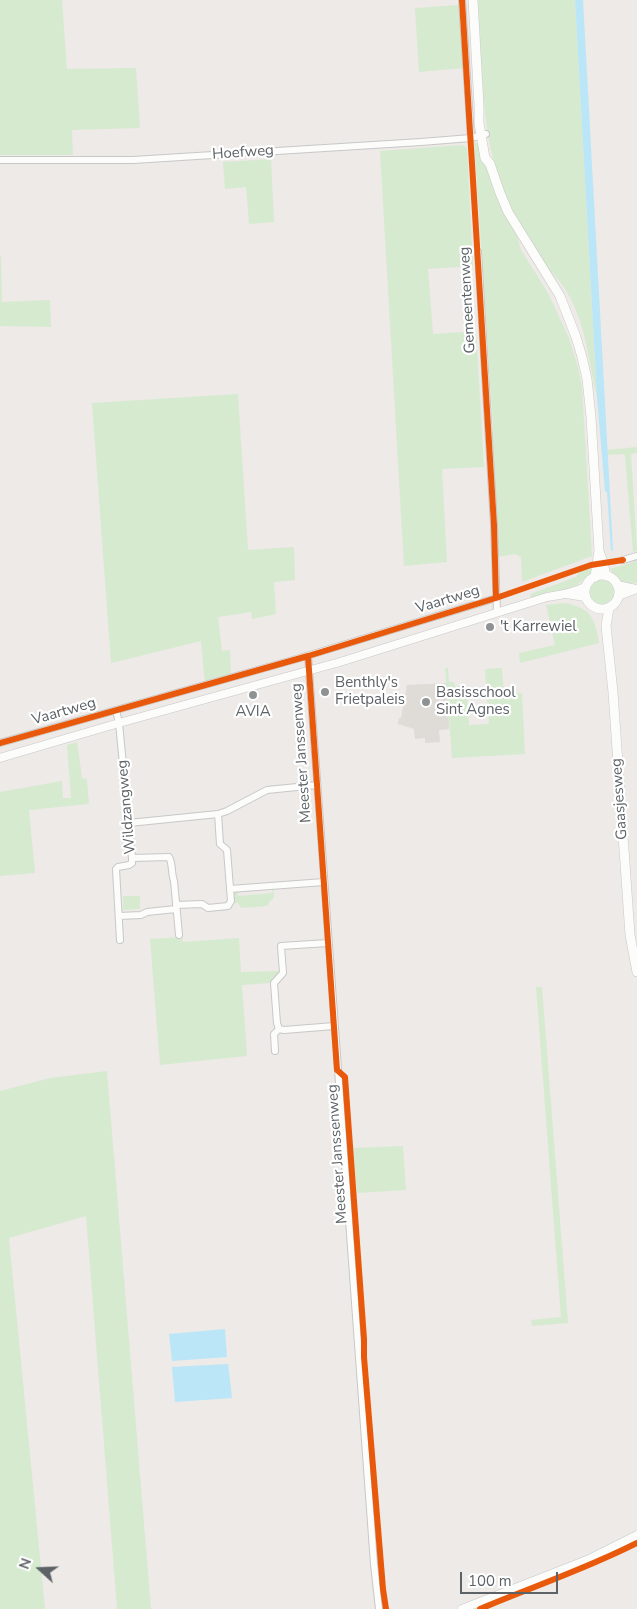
<!DOCTYPE html>
<html>
<head>
<meta charset="utf-8">
<style>
  body { margin:0 }
  #map { position:relative; width:637px; height:1609px; overflow:hidden; background:#edeae7; font-family:"Nunito Sans",sans-serif }
  canvas { display:block }
  .north { position:absolute; left:15px; top:1544px; width:50px; height:50px; -webkit-text-stroke:4px #fff; paint-order:stroke; rotate:290deg; font-size:14px; font-weight:700; line-height:20px; text-align:center; color:#5c6266 }
  .north::after { content:''; display:block; margin:auto; width:18px; height:22px; background:#5c6266; clip-path:polygon(50% 0,100% 100%,50% 72%,0 100%) }
  .scale { position:absolute; left:460px; top:1572px; width:98px; height:22px; box-sizing:border-box; border:2px solid #5c6266; border-top:0; padding-left:6px; font-size:15px; line-height:18px; white-space:nowrap; color:#5c6266; -webkit-text-stroke:4px #fff; paint-order:stroke }
</style>
</head>
<body>
<div id="map">
<canvas width="637" height="1609"></canvas>
<div class="north">N</div>
<div class="scale">100 m</div>
</div>
<script>
const ctx = document.querySelector('canvas').getContext('2d');
ctx.lineJoin = 'round';
function fillPath(path, color) {
  ctx.fillStyle = color;
  ctx.fill(path, 'evenodd');
}
function trace(path, color, width, dash) {
  ctx.strokeStyle = color;
  ctx.lineWidth = width;
  ctx.lineCap = dash ? 'butt' : 'round';
  ctx.setLineDash(dash || []);
  ctx.stroke(path);
}
function write(font, color, halo, rows, align = 'center') {
  ctx.font = font + ' "Nunito Sans",sans-serif';
  ctx.lineWidth = 4.5;
  ctx.setLineDash([]);
  ctx.textBaseline = 'middle';
  ctx.strokeStyle = halo;
  ctx.fillStyle = color;
  for (const [text, x, y, turn = 0] of rows) {
    ctx.save();
    ctx.translate(x, y);
    ctx.rotate((+turn || 0) * Math.PI / 180);
    ctx.textAlign = isNaN(turn) ? turn : align;
    if (halo) ctx.strokeText(text, 0, 0);
    ctx.fillText(text, 0, 0);
    ctx.restore();
  }
}
fillPath(new Path2D(`
  M 447,683 L 449,729 L 439,730 L 440,742 L 425,743 L 425,738 L 415,739 L 414,729 L 398,724 L 399,718 L 401,718 L 407,685 Z`), '#dfdbd6');
fillPath(new Path2D(`
  M 0,0 L 62,0 L 67,69 L 136,68 L 140,128 L 72,130 L 73,155 L 0,155 Z
  M 478,0 L 575,0 L 597,397 C 586,351 585,302 547,268 C 534,248 519,227 509,206 C 480,142 482,69 478,0 Z
  M 459,5 L 463,68 L 419,72 L 415,8 Z
  M 474,141 L 480,145 L 516,233 L 521,250 L 548,293 L 569,338 L 578,367 L 582,387 L 592,556 L 522,582 L 521,557 L 515,554 L 497,557 L 490,436 L 493,431 L 493,427 Z
  M 462,145 L 467,148 L 473,266 L 428,269 L 433,334 L 476,331 L 484,467 L 442,469 L 447,562 L 404,566 L 380,151 Z
  M 271,159 L 274,222 L 249,224 L 246,187 L 225,189 L 223,162 Z
  M 0,256 L 1,256 L 2,302 L 50,300 L 51,327 L 0,326 Z
  M 238,394 L 248,550 L 294,547 L 295,580 L 274,582 L 276,614 L 252,619 L 251,612 L 218,617 L 222,651 L 230,650 L 231,676 L 205,684 L 201,641 L 111,663 L 92,403 Z
  M 637,447 L 637,453 L 631,454 L 637,551 L 633,552 L 625,456 L 623,454 L 607,455 L 606,450 Z
  M 637,561 L 637,583 C 621,585 619,583 610,569 Z
  M 593,566 L 592,571 L 588,576 L 572,589 L 531,598 L 530,594 L 576,577 L 579,572 Z
  M590 592a12 12 0 1 1 24 0a12 12 0 1 1-24 0Z
  M 565,603 C 591,608 595,618 599,643 L 520,663 L 519,653 L 555,645 L 546,605 Z
  M 445,668 L 448,668 L 449,682 L 454,682 L 455,686 L 466,686 L 469,725 L 489,724 L 485,669 L 502,668 L 504,694 L 522,693 L 525,754 L 452,758 Z
  M 77,742 L 82,778 L 87,779 L 87,781 L 89,804 L 29,810 L 35,873 L 0,876 L 0,792 L 62,781 L 63,798 L 71,798 L 67,745 Z
  M 272,888 L 273,888 L 274,898 L 270,901 L 267,906 L 241,908 L 238,903 L 233,903 L 233,895 L 235,891 L 238,890 L 238,896 L 272,893 Z
  M 123,896 L 140,896 L 140,909 L 123,910 Z
  M 182,937 L 183,942 L 239,938 L 241,972 L 280,971 L 270,983 L 242,985 L 247,1056 L 160,1065 L 150,939 Z
  M 536,987 L 542,987 L 568,1323 L 532,1326 L 531,1320 L 561,1317 Z
  M 107,1071 L 151,1609 L 117,1609 L 86,1216 L 9,1238 L 45,1609 L 0,1609 L 0,1091 L 50,1078 Z
  M 403,1146 L 406,1190 L 357,1193 L 353,1148 Z`), '#d6ead0');
fillPath(new Path2D(`
  M 575,0 L 583,0 L 613,550 L 611,551 L 607,492 L 605,491 L 597,397 Z
  M 225,1329 L 227,1357 L 172,1361 L 169,1334 Z
  M 228,1364 L 232,1398 L 175,1402 L 172,1367 Z`), '#bae6f8');
const minor = new Path2D(`
  M 462,0 L 471,138
  M 0,160 L 133,160 L 421,142 L 471,138 L 486,134
  M 478,252 L 494,525 L 497,613
  M 623,560 L 637,556
  M 308,656 L 374,1564 L 379,1609
  M 116,710 L 119,723 L 132,858 L 132,863 L 129,865 L 118,867 L 116,869 L 120,940
  M 0,743 L 300,658 L 496,598
  M 129,823 L 218,814 L 227,811 L 267,790 L 317,785
  M 132,858 L 169,857 C 173,864 171,873 174,881 L 179,935
  M 230,889 L 324,882
  M 176,905 L 202,904 L 208,908 L 228,906 L 231,901 L 227,850 L 220,844 L 218,814
  M 119,916 L 141,915 L 147,912 L 176,909
  M 328,943 L 281,946 L 283,973 L 274,983 L 277,1023 L 279,1029 L 284,1030 L 334,1026
  M 275,1051 L 274,1034 L 279,1029`);
const tertiary = new Path2D(`
  M 617,585 L 636,589
  M 566,594 L 585,597
  M 618,596 L 637,589
  M 0,758 L 119,723 L 340,662 L 547,597 C 560,595 573,593 585,587
  M 462,1609 L 587,1560 L 637,1535`);
const secondary = new Path2D(`
  M 473,0 L 479,105 L 479,123 L 485,158 L 490,164 L 500,193 L 508,212 L 560,296 L 576,337 L 582,357 L 587,379 L 591,417 L 599,551 L 595,577
  M 599,551 L 603,562 L 606,576
  M585 592a17 17 0 1 1 34 0a17 17 0 1 1-34 0Z
  M 609,608 L 606,626 L 613,692 L 630,935 L 637,972`);
trace(minor, '#c8c8c8', 8);
trace(tertiary, '#c8c8c8', 9);
trace(secondary, '#c9c9c9', 10);
trace(minor, '#fcfcfb', 6);
trace(tertiary, '#fcfcfb', 8);
trace(secondary, '#fcfcfb', 9);
trace(new Path2D(`
  M 462,0 L 494,525 L 496,598
  M 308,656 L 337,1070 L 345,1077 L 364,1339 L 364,1357 L 383,1589 L 386,1609
  M 0,743 L 308,656 L 496,598 L 591,565 L 623,560
  M 480,1609 C 532,1587 586,1569 637,1543`), '#e8590c', 6);
for (const [x, y, r, color] of [
  [490,627,5,"#8f9293"],
  [325,692,5,"#8f9293"],
  [253,695,5,"#8f9293"],
  [426,702,5,"#8f9293"]
]) {
  const dot = new Path2D();
  dot.arc(x, y, r, 0, 2 * Math.PI);
  ctx.fillStyle = color;
  ctx.fill(dot);
  trace(dot, '#fff', 2);
}
write('15px', '#5c6266', '#fff', [
  ["Hoefweg",243,153,-4],
  ["Gemeentenweg",468,300,-93],
  ["Vaartweg",448,600,-17],
  ["Vaartweg",64,712,-16],
  ["Meester Janssenweg",302,753,-94],
  ["Gaasjesweg",620,799,-94],
  ["Wildzangweg",127,807,-95],
  ["Meester Janssenweg",338,1154,-94]
]);
write('15px', '#5c6266', '#fff', [
  ["'t Karrewiel",500,627],
  ["Benthly's",335,683],
  ["Frietpaleis",335,700],
  ["Basisschool",436,693],
  ["Sint Agnes",436,710],
  ["AVIA",253,712,"center"]
], 'left');
</script>
</body>
</html>
